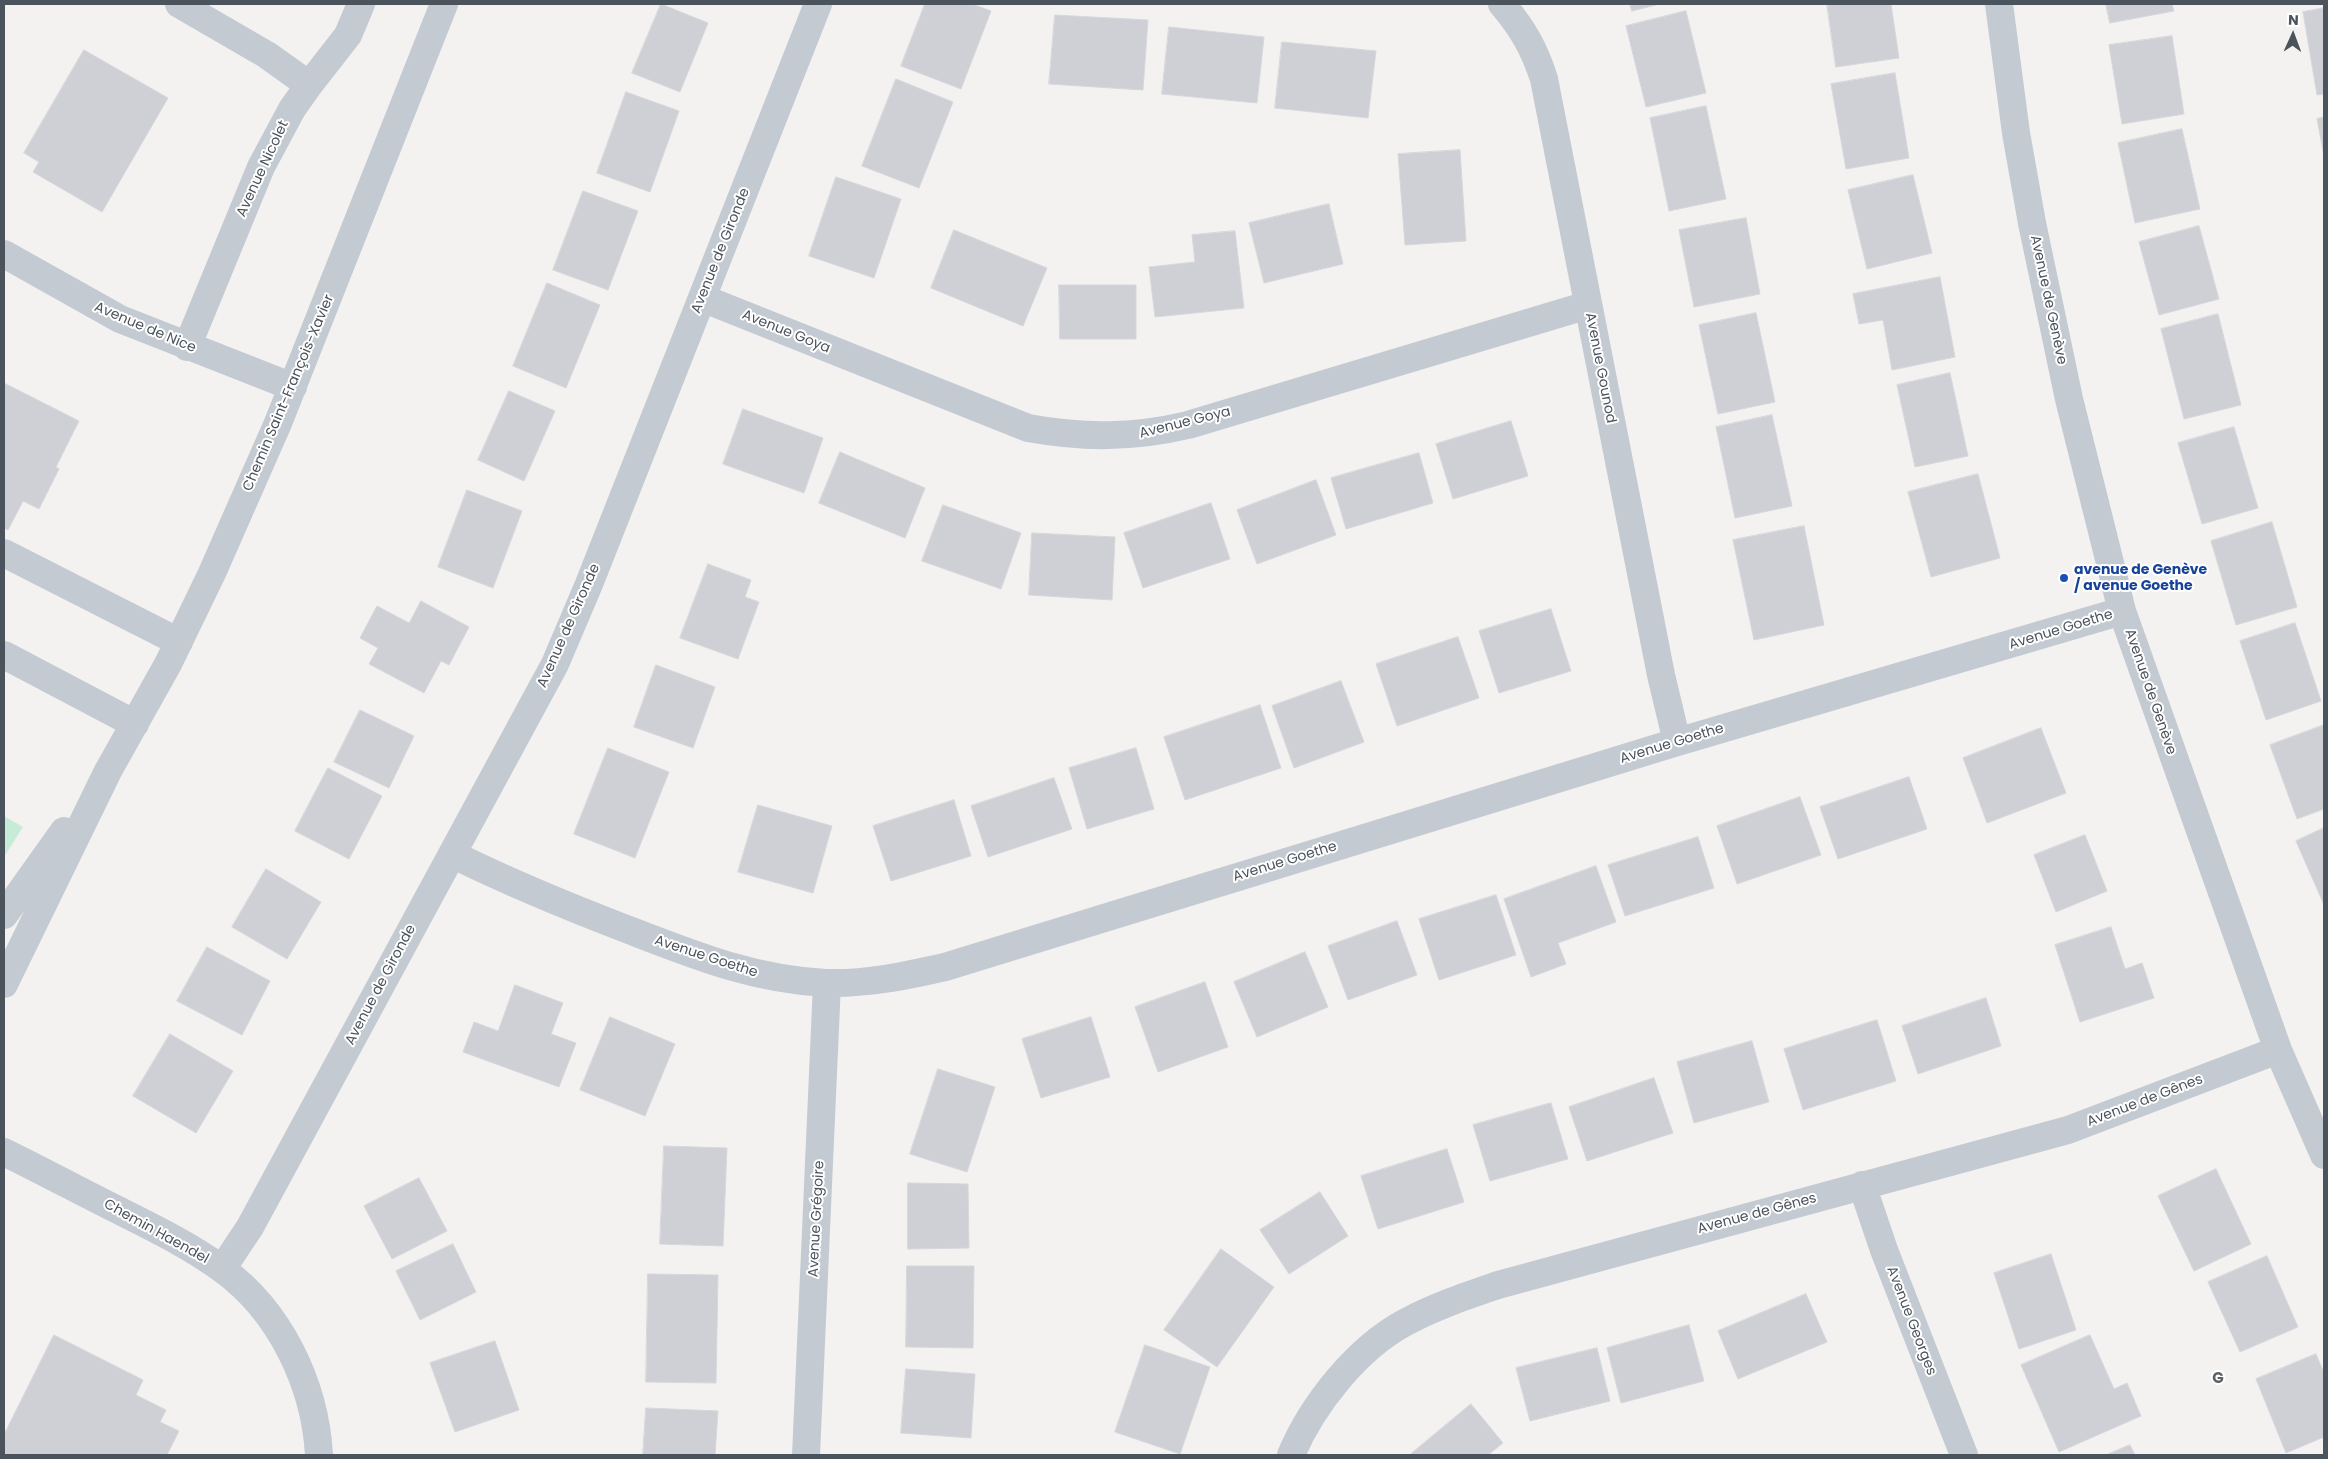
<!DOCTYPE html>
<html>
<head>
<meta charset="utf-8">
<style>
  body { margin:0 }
  #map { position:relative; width:2328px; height:1459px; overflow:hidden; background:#f3f2f1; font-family:Poppins,sans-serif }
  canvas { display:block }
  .frame { position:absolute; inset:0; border:5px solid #4b535d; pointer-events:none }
  .north { position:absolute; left:2268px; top:10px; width:50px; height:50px; -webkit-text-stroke:4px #fff; paint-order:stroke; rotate:2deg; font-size:14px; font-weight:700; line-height:20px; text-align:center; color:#4b535d }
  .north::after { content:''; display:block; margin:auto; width:18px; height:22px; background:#4b535d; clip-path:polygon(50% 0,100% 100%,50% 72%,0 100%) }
</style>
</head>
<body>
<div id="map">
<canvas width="2328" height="1459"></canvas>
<div class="frame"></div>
<div class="north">N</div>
</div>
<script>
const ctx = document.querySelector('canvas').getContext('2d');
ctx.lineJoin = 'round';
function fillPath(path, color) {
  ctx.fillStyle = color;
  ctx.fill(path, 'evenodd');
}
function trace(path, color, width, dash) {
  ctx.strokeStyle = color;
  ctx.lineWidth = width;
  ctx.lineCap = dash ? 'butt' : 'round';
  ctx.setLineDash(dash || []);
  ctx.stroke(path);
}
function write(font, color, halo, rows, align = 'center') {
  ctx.font = font + ' Poppins,sans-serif';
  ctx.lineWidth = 4;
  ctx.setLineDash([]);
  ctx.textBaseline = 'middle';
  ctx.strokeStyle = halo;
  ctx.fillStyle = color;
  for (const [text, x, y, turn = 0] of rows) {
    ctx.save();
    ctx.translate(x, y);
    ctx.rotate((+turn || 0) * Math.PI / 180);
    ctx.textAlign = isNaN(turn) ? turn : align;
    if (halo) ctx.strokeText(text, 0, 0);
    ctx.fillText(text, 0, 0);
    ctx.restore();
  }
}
fillPath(new Path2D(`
  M 4,816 L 23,827 L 4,857 Z`), '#c6ebd7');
const building = new Path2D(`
  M 661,4 L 708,23 L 680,92 L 632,73 Z
  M 925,4 L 972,4 L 991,11 L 961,89 L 901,66 Z
  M 1630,4 L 1660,4 L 1632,11 Z
  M 1827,4 L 1891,4 L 1899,58 L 1836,67 Z
  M 2106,4 L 2172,4 L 2174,11 L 2110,23 Z
  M 2324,8 L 2324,94 L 2317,95 L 2303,12 Z
  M 1686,11 L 1706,93 L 1646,107 L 1626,26 Z
  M 1055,15 L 1148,20 L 1143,90 L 1049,84 Z
  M 1169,27 L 1264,37 L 1257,103 L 1162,94 Z
  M 2172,36 L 2184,114 L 2122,124 L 2109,45 Z
  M 1282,42 L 1376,51 L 1368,118 L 1275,108 Z
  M 84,50 L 168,98 L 102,212 L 33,172 L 39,162 L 24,153 Z
  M 1895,73 L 1909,158 L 1846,169 L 1831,84 Z
  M 896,79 L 953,102 L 919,188 L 862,166 Z
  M 626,92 L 679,111 L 650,192 L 597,173 Z
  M 1706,106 L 1726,199 L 1669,211 L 1650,118 Z
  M 2324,117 L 2324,156 L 2317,119 Z
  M 2182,129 L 2200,209 L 2135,223 L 2118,143 Z
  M 1460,150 L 1466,241 L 1405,245 L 1398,154 Z
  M 1913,175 L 1932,253 L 1867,269 L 1848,190 Z
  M 836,177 L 901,199 L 874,278 L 809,256 Z
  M 583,191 L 638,211 L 608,290 L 553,270 Z
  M 1329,204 L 1343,264 L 1264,283 L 1249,223 Z
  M 1746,218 L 1760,294 L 1694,307 L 1679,230 Z
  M 2199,226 L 2219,299 L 2159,315 L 2139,242 Z
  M 954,230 L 1047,268 L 1023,326 L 931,288 Z
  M 1235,231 L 1244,308 L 1155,317 L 1149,267 L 1195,262 L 1192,235 Z
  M 1940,277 L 1955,357 L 1892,370 L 1883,320 L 1859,324 L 1853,294 Z
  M 547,283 L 600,305 L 566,388 L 513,366 Z
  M 1059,285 L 1136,285 L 1136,339 L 1060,339 Z
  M 1756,313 L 1775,402 L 1718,414 L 1699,325 Z
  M 2218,314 L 2241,405 L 2184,419 L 2161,329 Z
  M 1950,373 L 1968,456 L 1915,467 L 1897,385 Z
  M 4,383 L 79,421 L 56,467 L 59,469 L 39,509 L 23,501 L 8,530 L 4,528 Z
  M 509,391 L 555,411 L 524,481 L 478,460 Z
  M 743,409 L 823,438 L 804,493 L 723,464 Z
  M 1772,415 L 1792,506 L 1735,518 L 1716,427 Z
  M 1511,421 L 1528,476 L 1453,499 L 1436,444 Z
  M 2234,427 L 2258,508 L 2202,524 L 2178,443 Z
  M 840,452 L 925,488 L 905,538 L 819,503 Z
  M 1419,453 L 1433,503 L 1346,529 L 1331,478 Z
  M 1978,474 L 2000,558 L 1931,577 L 1908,492 Z
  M 1316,480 L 1336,535 L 1257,564 L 1237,510 Z
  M 467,490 L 522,511 L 493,588 L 438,567 Z
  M 1211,503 L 1230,559 L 1143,588 L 1124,533 Z
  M 943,505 L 1021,533 L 1001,589 L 922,561 Z
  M 2272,522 L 2297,607 L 2236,625 L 2211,541 Z
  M 1804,526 L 1824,625 L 1754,640 L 1733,540 Z
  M 1032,533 L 1115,537 L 1112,600 L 1029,595 Z
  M 708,564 L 751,580 L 745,597 L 759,602 L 738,659 L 680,638 Z
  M 421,601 L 469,627 L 449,665 L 441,661 L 424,693 L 369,664 L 378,648 L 360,638 L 377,606 L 409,623 Z
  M 1551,609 L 1571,671 L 1499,693 L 1479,631 Z
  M 2295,623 L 2321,701 L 2266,720 L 2240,641 Z
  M 1458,637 L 1479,698 L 1397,726 L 1376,664 Z
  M 656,665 L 715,687 L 693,748 L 634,727 Z
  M 1341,681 L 1364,742 L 1294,768 L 1272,706 Z
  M 1260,705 L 1281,768 L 1185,800 L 1164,737 Z
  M 360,710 L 414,736 L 389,788 L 334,762 Z
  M 2324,725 L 2324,809 L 2297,819 L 2270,745 Z
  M 2041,728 L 2066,793 L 1987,823 L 1963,758 Z
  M 608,748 L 669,772 L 635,858 L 574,834 Z
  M 1136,748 L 1154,809 L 1087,829 L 1069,768 Z
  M 328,768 L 382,796 L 349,859 L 295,831 Z
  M 1909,777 L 1927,829 L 1838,859 L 1820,807 Z
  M 1054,778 L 1072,829 L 988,857 L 971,806 Z
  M 1800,797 L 1821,855 L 1737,884 L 1717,826 Z
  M 954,800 L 971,856 L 891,881 L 873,826 Z
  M 758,805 L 832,826 L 813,893 L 738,872 Z
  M 2324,828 L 2324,905 L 2296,841 Z
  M 2085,835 L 2107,891 L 2056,912 L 2034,855 Z
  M 1698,837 L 1714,888 L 1625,916 L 1608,865 Z
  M 1596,866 L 1616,922 L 1558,943 L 1566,964 L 1531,977 L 1504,899 Z
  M 266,869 L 321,902 L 287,959 L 232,927 Z
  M 1496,895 L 1516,955 L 1439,980 L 1419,919 Z
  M 1397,921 L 1417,975 L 1348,1000 L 1328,946 Z
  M 2111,927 L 2125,969 L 2142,963 L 2154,998 L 2080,1022 L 2055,945 Z
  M 207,947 L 270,981 L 242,1035 L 177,1001 Z
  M 1305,952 L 1328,1007 L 1257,1037 L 1234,982 Z
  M 1205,982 L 1228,1047 L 1158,1072 L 1135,1007 Z
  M 515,985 L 563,1003 L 551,1034 L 576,1043 L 559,1087 L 463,1052 L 474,1022 L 498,1031 Z
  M 1986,998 L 2001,1046 L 1918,1074 L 1902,1026 Z
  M 610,1017 L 675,1044 L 645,1116 L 580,1090 Z
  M 1091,1017 L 1110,1077 L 1041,1098 L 1022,1039 Z
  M 1877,1020 L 1896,1081 L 1803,1110 L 1784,1049 Z
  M 170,1034 L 233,1071 L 196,1133 L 133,1096 Z
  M 1752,1041 L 1769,1102 L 1694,1123 L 1677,1062 Z
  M 938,1069 L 995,1087 L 967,1172 L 910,1154 Z
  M 1654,1078 L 1673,1133 L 1587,1161 L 1569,1107 Z
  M 1551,1103 L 1568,1159 L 1490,1181 L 1473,1125 Z
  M 664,1146 L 727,1148 L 723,1246 L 660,1244 Z
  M 1447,1149 L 1464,1202 L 1378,1229 L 1361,1176 Z
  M 2216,1169 L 2251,1244 L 2194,1271 L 2158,1196 Z
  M 419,1178 L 447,1231 L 392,1259 L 364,1206 Z
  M 908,1183 L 968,1184 L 969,1248 L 908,1249 Z
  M 1320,1192 L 1348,1236 L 1289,1274 L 1260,1230 Z
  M 453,1244 L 476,1292 L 420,1320 L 396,1271 Z
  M 1221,1249 L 1274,1287 L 1217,1367 L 1164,1330 Z
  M 2051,1254 L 2076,1330 L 2019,1349 L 1994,1273 Z
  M 2267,1256 L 2298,1327 L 2240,1352 L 2208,1282 Z
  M 907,1266 L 974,1266 L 973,1348 L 906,1347 Z
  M 648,1274 L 718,1275 L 716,1383 L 646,1382 Z
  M 1806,1294 L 1827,1342 L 1738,1379 L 1718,1331 Z
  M 1689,1325 L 1704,1381 L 1621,1403 L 1607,1348 Z
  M 54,1335 L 143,1380 L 136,1395 L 166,1410 L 160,1422 L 179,1431 L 167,1455 L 4,1455 L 4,1435 Z
  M 2090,1335 L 2114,1389 L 2127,1383 L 2141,1416 L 2059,1452 L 2021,1365 Z
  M 495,1341 L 519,1410 L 455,1432 L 430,1363 Z
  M 1145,1345 L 1210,1367 L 1180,1454 L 1115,1432 Z
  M 1597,1348 L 1610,1401 L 1530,1421 L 1516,1368 Z
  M 2316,1354 L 2324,1373 L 2324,1437 L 2286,1453 L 2256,1379 Z
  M 906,1369 L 975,1374 L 971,1438 L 901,1433 Z
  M 1471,1404 L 1503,1443 L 1488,1455 L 1412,1455 L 1411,1454 Z
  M 646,1408 L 718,1411 L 715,1455 L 643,1455 Z
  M 2130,1445 L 2135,1455 L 2106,1455 Z`);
fillPath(building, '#cfd0d5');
trace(building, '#d6d7dc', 1);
trace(new Path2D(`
  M 179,4 L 267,55 L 309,85
  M 1502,4 C 1523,29 1534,48 1544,79 L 1661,675 L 1677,742
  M 1999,4 L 2016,133 L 2032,223 L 2069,399 L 2122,611 L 2278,1050 L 2324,1155
  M 4,254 L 120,319 L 293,387
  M 702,298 L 1028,428 C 1083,438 1133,438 1188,425 L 1588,305
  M 187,347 L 261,167 L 292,109 L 309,85 L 348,35 L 361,4
  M 4,553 L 179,642
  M 4,655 L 135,724
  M 452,854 C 510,883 569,907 629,930 C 696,956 753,979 826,983 C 867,984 905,976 945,967 L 1677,742 L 2122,611
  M 4,915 L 64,831
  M 4,984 L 108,771 L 168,664 L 212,573 L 278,423 L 444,4
  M 4,1152 C 41,1170 78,1190 116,1209 C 152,1227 189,1245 222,1269 C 280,1311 315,1384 319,1455
  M 1862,1185 L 1884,1250 L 1964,1455
  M 222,1269 L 250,1227 L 555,664 L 589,584 L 818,4
  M 806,1455 L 827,983
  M 1291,1455 C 1312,1405 1357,1348 1406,1322 C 1436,1306 1466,1296 1498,1285 L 2068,1130 L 2278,1050`), '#c4cad1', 28);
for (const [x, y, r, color] of [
  [2064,578,5,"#1a4fb4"]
]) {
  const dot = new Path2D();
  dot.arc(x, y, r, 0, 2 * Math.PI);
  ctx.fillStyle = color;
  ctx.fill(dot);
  trace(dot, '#fff', 2);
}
write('14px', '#4b535d', '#fff', [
  ["Avenue Nicolet",263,169,-65],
  ["Avenue de Gironde",721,251,-68],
  ["Avenue de Genève",2048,300,78],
  ["Avenue de Nice",145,328,23],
  ["Avenue Goya",786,332,22],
  ["Avenue Gounod",1600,368,79],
  ["Chemin Saint-François-Xavier",289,393,-67],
  ["Avenue Goya",1185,423,-14],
  ["Avenue de Gironde",569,626,-66],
  ["Avenue Goethe",2061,630,-17],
  ["Avenue de Genève",2150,692,71],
  ["Avenue Goethe",1672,744,-17],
  ["Avenue Goethe",1285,862,-17],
  ["Avenue Goethe",706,957,18],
  ["Avenue de Gironde",381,985,-62],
  ["Avenue de Gênes",2145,1101,-21],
  ["Avenue de Gênes",1757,1214,-15],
  ["Avenue Grégoire",817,1219,-87],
  ["Chemin Haendel",156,1232,29],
  ["Avenue Georges",1911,1321,69]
]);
write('bold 14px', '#164399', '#fff', [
  ["avenue de Genève",2074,570],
  ["/ avenue Goethe",2074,586]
], 'left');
write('bold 15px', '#5e6165', '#fff', [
  ["G",2218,1379]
]);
</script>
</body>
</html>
